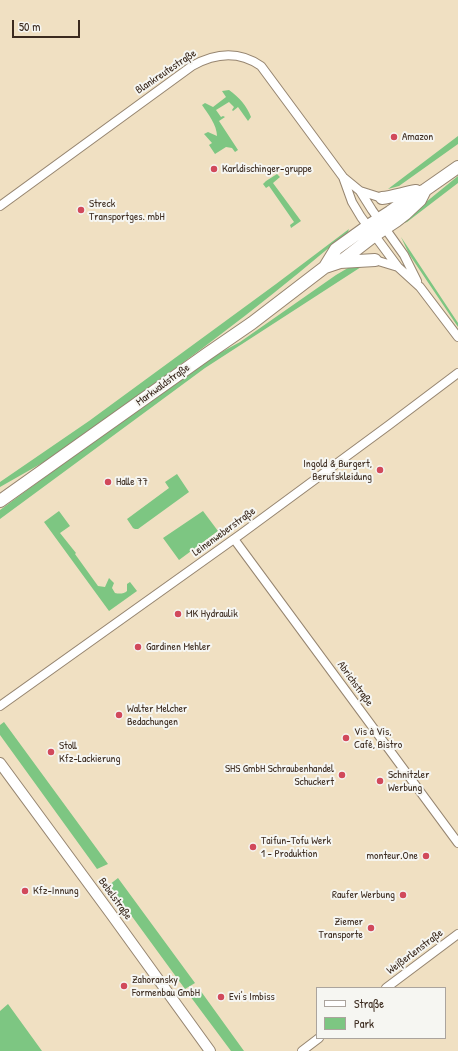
<!DOCTYPE html>
<html>
<head>
<meta charset="utf-8">
<style>
  body { margin:0 }
  #map { position:relative; width:458px; height:1051px; overflow:hidden; background:#f0e0c2; font-family:"Patrick Hand",sans-serif }
  canvas { display:block }
  .legend { position:absolute; left:316px; top:987px; width:130px; height:52px; box-sizing:border-box; background:#f6f6f2; border:1px solid #aba49d; margin:0; padding:5px 7px; list-style:none; font-size:12px; color:#3b2a1e }
  .legend li { display:flex; align-items:center; gap:8px; height:20px }
  .legend b { width:20px; border:1px solid #aba49d }
  .scale { position:absolute; left:12px; top:20px; width:68px; height:18px; box-sizing:border-box; border:2px solid #3b2a1e; border-top:0; padding-left:5px; font-size:12px; line-height:14px; white-space:nowrap; color:#3b2a1e; -webkit-text-stroke:3px #f6f6f2; paint-order:stroke }
</style>
</head>
<body>
<div id="map">
<canvas width="458" height="1051"></canvas>
<ul class="legend">
<li><b style="height:5px;background:#fff"></b>Straße</li>
<li><b style="height:11px;background:#7dc682"></b>Park</li>
</ul>
<div class="scale">50 m</div>
</div>
<script>
const ctx = document.querySelector('canvas').getContext('2d');
ctx.lineJoin = 'round';
function fillPath(path, color) {
  ctx.fillStyle = color;
  ctx.fill(path, 'evenodd');
}
function trace(path, color, width, dash) {
  ctx.strokeStyle = color;
  ctx.lineWidth = width;
  ctx.lineCap = dash ? 'butt' : 'round';
  ctx.setLineDash(dash || []);
  ctx.stroke(path);
}
function write(font, color, halo, rows, align = 'center') {
  ctx.font = font + ' "Patrick Hand",sans-serif';
  ctx.lineWidth = 4;
  ctx.setLineDash([]);
  ctx.textBaseline = 'middle';
  ctx.strokeStyle = halo;
  ctx.fillStyle = color;
  for (const [text, x, y, turn = 0] of rows) {
    ctx.save();
    ctx.translate(x, y);
    ctx.rotate((+turn || 0) * Math.PI / 180);
    ctx.textAlign = isNaN(turn) ? turn : align;
    if (halo) ctx.strokeText(text, 0, 0);
    ctx.fillText(text, 0, 0);
    ctx.restore();
  }
}
fillPath(new Path2D(`
  M 229,90 C 239,97 247,106 251,117 L 248,121 L 238,107 L 233,111 L 232,110 L 234,107 L 229,102 L 216,110 L 221,117 L 223,116 L 225,117 L 219,121 L 238,150 L 235,152 L 232,148 L 226,147 L 215,154 L 209,145 L 212,143 L 204,134 L 208,132 L 217,136 C 217,125 208,114 202,105 L 205,103 L 213,107 L 226,97 L 222,91 Z
  M 458,136 L 458,144 L 399,186 L 388,189 Z
  M 277,174 L 280,177 L 273,183 L 301,221 L 291,228 L 290,225 L 294,222 L 269,186 L 266,188 L 263,184 L 266,181 Z
  M 458,176 L 458,183 L 407,222 L 404,223 L 404,220 Z
  M 349,229 L 348,232 C 314,260 281,288 246,315 C 189,359 131,401 73,443 L 51,458 L 0,487 L 0,482 L 89,421 L 276,284 Z
  M 401,237 L 458,323 L 458,327 L 409,254 Z
  M 353,265 L 361,267 L 205,368 L 0,519 L 0,510 L 196,366 L 240,342 L 336,275 Z
  M 177,474 L 189,492 L 138,529 L 135,529 L 133,528 L 127,519 L 169,488 L 165,482 Z
  M 59,511 L 70,526 L 60,533 L 76,553 L 75,554 L 98,586 L 105,587 L 109,578 L 114,583 L 112,588 L 115,593 C 119,594 124,594 127,591 L 127,584 L 130,582 L 137,591 L 109,611 L 44,522 Z
  M 203,511 L 218,531 L 179,560 L 163,538 Z
  M 4,722 L 108,864 L 97,869 L 0,735 L 0,725 Z
  M 118,878 L 195,983 L 185,989 L 109,885 Z
  M 200,990 L 244,1051 L 231,1051 L 190,996 Z
  M 8,1004 L 42,1051 L 0,1051 L 0,1011 Z`), '#7dc682');
const minor = new Path2D(`
  M 343,177 L 352,202 L 361,217 L 398,267 L 420,287 L 458,337
  M 360,191 L 372,210 L 404,255 L 417,281
  M 0,206 L 192,66 C 215,53 238,50 261,66 L 343,177 L 360,191 L 382,198
  M 375,260 L 398,267
  M 234,539 L 458,843
  M 0,706 L 241,534 L 389,425 L 458,373
  M 386,988 L 458,934
  M 302,1051 L 319,1038`);
const tertiary = new Path2D(`
  M 0,763 L 111,914 L 210,1051`);
const secondary = new Path2D(`
  M 382,198 C 393,197 404,193 416,191
  M 340,262 L 375,260
  M 325,267 L 336,249 L 368,226 L 390,212 L 407,200 L 425,190 L 458,167
  M 0,501 L 207,354 L 252,323 L 325,267 L 340,262 L 375,235 L 396,221 L 405,214 L 420,200 L 425,190`);
trace(minor, '#968570', 10);
trace(tertiary, '#968570', 12);
trace(secondary, '#968570', 14);
trace(minor, '#fff', 8);
trace(tertiary, '#fff', 10);
trace(secondary, '#fff', 12);
for (const [x, y, r, color] of [
  [394,137,4,"#d1495b"],
  [214,169,4,"#d1495b"],
  [81,210,4,"#d1495b"],
  [380,470,4,"#d1495b"],
  [108,482,4,"#d1495b"],
  [178,614,4,"#d1495b"],
  [138,647,4,"#d1495b"],
  [119,715,4,"#d1495b"],
  [346,738,4,"#d1495b"],
  [51,752,4,"#d1495b"],
  [342,775,4,"#d1495b"],
  [380,781,4,"#d1495b"],
  [253,847,4,"#d1495b"],
  [426,856,4,"#d1495b"],
  [25,891,4,"#d1495b"],
  [403,895,4,"#d1495b"],
  [371,928,4,"#d1495b"],
  [124,986,4,"#d1495b"],
  [221,997,4,"#d1495b"]
]) {
  const dot = new Path2D();
  dot.arc(x, y, r, 0, 2 * Math.PI);
  ctx.fillStyle = color;
  ctx.fill(dot);
  trace(dot, '#f6f6f2', 1.5);
}
write('11px', '#3b2a1e', '#f6f6f2', [
  ["Blankreutestraße",166,72,-34],
  ["Markwaldstraße",163,385,-36],
  ["Leinenweberstraße",224,532,-36],
  ["Abrichstraße",355,684,54],
  ["Bebelstraße",115,899,54],
  ["Weißerlenstraße",415,952,-37]
]);
write('11px', '#3b2a1e', '#f6f6f2', [
  ["Amazon",402,137],
  ["Karldischinger-gruppe",222,169],
  ["Streck",89,204],
  ["Transportges. mbH",89,217],
  ["Ingold & Burgert,",372,464,"right"],
  ["Berufskleidung",372,477,"right"],
  ["Halle 77",116,482],
  ["MK Hydraulik",186,614],
  ["Gardinen Mehler",146,647],
  ["Walter Melcher",127,709],
  ["Bedachungen",127,722],
  ["Vis à Vis,",354,732],
  ["Café, Bistro",354,745],
  ["Stoll",59,746],
  ["Kfz-Lackierung",59,759],
  ["SHS GmbH Schraubenhandel",334,769,"right"],
  ["Schuckert",334,782,"right"],
  ["Schnitzler",388,775],
  ["Werbung",388,788],
  ["Taifun-Tofu Werk",261,841],
  ["1 - Produktion",261,854],
  ["monteur.One",418,856,"right"],
  ["Kfz-Innung",33,891],
  ["Raufer Werbung",395,895,"right"],
  ["Ziemer",363,922,"right"],
  ["Transporte",363,935,"right"],
  ["Zahoransky",132,980],
  ["Formenbau GmbH",132,993],
  ["Evi's Imbiss",229,997]
], 'left');
</script>
</body>
</html>
